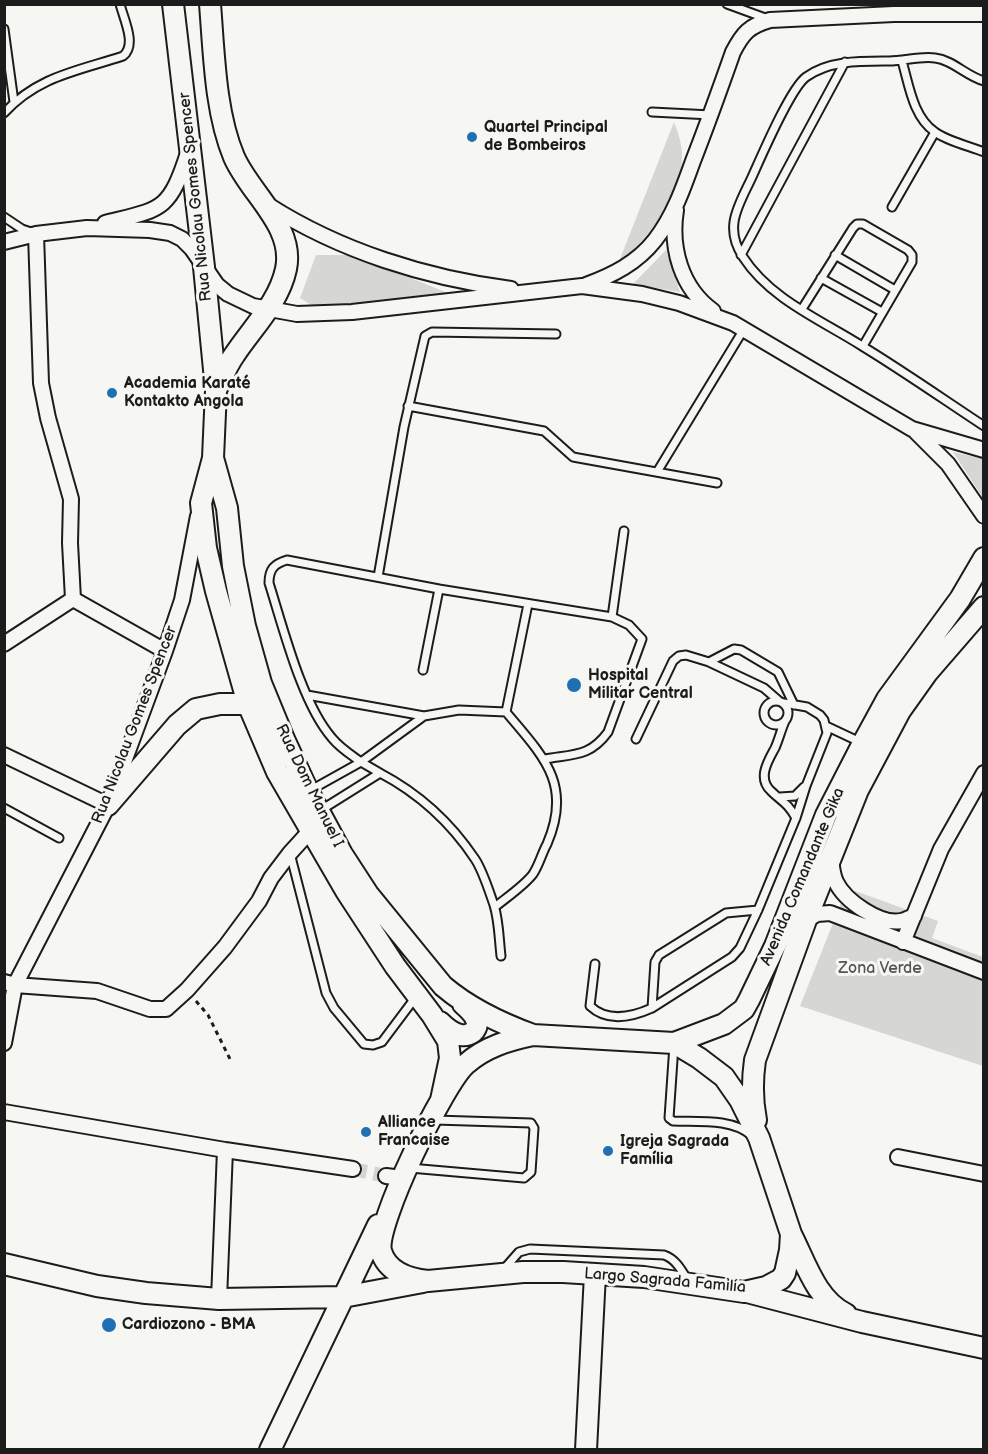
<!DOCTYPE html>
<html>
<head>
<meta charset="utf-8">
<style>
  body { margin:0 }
  #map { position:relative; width:988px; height:1454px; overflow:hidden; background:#f6f6f2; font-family:"Balsamiq Sans",sans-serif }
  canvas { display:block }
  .frame { position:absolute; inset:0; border:6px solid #1c1c1c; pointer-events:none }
</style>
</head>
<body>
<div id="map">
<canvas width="988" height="1454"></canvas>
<div class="frame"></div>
</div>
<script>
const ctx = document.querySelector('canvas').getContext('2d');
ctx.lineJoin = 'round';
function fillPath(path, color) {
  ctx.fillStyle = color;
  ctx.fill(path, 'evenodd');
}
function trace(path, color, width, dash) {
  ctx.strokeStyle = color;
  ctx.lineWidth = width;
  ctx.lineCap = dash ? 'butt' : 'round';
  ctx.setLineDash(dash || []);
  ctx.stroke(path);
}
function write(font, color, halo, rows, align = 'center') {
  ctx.font = font + ' "Balsamiq Sans",sans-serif';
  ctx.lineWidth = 6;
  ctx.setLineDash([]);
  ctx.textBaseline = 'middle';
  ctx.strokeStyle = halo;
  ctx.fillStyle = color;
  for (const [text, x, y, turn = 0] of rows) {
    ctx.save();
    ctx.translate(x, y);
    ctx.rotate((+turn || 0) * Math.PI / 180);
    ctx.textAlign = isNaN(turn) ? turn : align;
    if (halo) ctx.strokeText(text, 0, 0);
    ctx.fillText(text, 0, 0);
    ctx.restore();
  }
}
fillPath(new Path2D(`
  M 674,122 C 678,133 682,143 682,154 C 684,196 648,238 618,264 Z
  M 666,250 L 680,292 L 633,284 Z
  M 316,255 L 354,255 L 450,294 L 315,312 L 311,305 L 300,298 Z
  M 953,452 L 983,459 L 983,498 Z
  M 847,888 L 938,921 L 932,938 L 983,957 L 983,1066 L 800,1006 Z`), '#d6d6d2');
trace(new Path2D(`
  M 353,1169 L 386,1176`), '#d5d5d2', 14, [14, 7]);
const lane = new Path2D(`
  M 727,4 L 768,19
  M 4,29 L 14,102
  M 902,61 C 909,85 913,117 935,132 C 947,141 969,146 984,152
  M 984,81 C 966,76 953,60 935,58 C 920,56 904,61 889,61 C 862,61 829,60 806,77 C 790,89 762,155 752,177 C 739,205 723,227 743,257 C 770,299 821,320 862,346 C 903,371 943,399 984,426
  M 652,112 L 711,115
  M 4,113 C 38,76 78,71 123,56 C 137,45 124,20 120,4
  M 892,207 L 935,132
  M 4,217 L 22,229 L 31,232
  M 741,255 L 845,62
  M 835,255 L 895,290
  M 821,278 L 882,312
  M 802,309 L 853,228 L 857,224 L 863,224 L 908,250 L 912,255 L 912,262 L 863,346
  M 408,406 L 544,431 L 573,457 L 717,483
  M 657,472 L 744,329
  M 378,577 L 404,427 L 425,336 L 432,332 L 556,334
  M 612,617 L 624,531
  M 709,662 L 734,649 L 741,650 L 778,672 L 794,705
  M 423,670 L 439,589
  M 307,695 L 424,716
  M764 713a12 12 0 1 1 24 0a12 12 0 1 1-24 0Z
  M 506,712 L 528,604
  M 785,721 C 781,730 779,739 775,748 C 768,761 757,778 771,791 C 782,802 787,802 796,818
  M 826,726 L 860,742
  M 636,739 L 673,661 L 679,656 L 686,655 L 709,662 L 764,688 L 779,701
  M 309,791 L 361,762 L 380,773
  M 780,797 L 795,796 L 804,787
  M 4,808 L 59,838
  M 321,810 L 380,773 C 418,793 451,823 475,859 C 483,871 489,891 494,905 C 499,921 499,939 501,956
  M 290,853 L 326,993 L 334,1008 L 364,1044 L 373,1045 L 382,1042 L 415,998
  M 495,907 C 506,898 525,885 533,874 C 539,865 542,853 547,844 C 573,784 543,756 506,712 L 459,710 L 424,716 L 361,762 C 350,754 340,748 332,738 C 302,704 283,627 269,583 C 269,569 274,564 287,560 L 439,589 L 612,617 L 629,625 L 642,639 L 608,732 C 590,757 573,754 545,759
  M 595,964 L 590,1006 C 608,1023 632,1017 652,1008 L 655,962 L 659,955 L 726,913 L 758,910
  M 652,1008 L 732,957 L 740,948 L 758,910 L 796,818 L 806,786 L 827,733 L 824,720 L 820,715 L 807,707 L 784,703
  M 674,1045 L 669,1118 L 673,1121 C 698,1122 731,1118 751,1135
  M 410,1168 L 524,1178 L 531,1172 L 534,1128 L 531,1123 L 435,1120
  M 504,1269 L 519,1252 L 530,1249 L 664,1255 C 676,1259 682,1271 688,1281`);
const street = new Path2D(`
  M 268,205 C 340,251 426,278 511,289
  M 676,210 C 670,248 681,288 713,311
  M 105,223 C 161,209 169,212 188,153
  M 36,234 L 41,383 L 48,418 L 71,499 L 70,543 L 73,599
  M 4,242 L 36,234 L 87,228 L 150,230 L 170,233 L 182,239 L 192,249 L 217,285 L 228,294 L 253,306 L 297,314 L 352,312 L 582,286 L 642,294 L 679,303 L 733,323 L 912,429 L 984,450
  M 586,285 C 613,275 637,263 655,240 C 673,217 683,189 693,161 C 707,125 720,89 733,52 C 743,33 749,26 770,20 L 894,14 L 984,14
  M 916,432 L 948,464 L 984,516
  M 73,599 L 165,651
  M 4,644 L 73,599
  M 4,755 L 108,805
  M 831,860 C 832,867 833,876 836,882 C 845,901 880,925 901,921 C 906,920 911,917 914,916
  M 806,920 L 817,914 L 830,913 L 984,972
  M 903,942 L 941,849 L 984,773
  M 4,982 L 15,985 L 97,991 L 150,1009 L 166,1009 L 187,990 L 225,947 L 259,901 L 271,878 L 290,853 L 310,831
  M 4,1043 L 15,985 L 108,805 L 165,651 L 182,600 L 198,516
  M 4,1112 L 225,1150 L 353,1169
  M 898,1157 L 984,1174
  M 386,1176 L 402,1178
  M 219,1299 L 225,1150`);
const secondary = new Path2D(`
  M 173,4 L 204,267 L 216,390 L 213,458 L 201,503 L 206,548 L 216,591 L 248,704 L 277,772 L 346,891 L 395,966 L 432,1015 L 448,1041 L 450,1058 L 441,1100
  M 210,4 C 214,53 215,112 234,157 C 250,194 295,226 286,269 C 279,302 253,327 235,354 C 227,365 222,378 216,390
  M 213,458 L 227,508 L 233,566 L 245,626 L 261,683 L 284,739 L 308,791 L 342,854 L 368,894 L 443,986 C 470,1009 500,1023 533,1035
  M 108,805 L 177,725 L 196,709 L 220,704 L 248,704
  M 440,1022 C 445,1027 452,1033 460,1035 C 465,1036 469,1035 473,1032 C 483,1022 471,1011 463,1004
  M 533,1035 L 674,1043 L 699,1058 L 724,1077 L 740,1100 L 759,1138 L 791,1234 L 790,1250 L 785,1273 L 781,1279 L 766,1287 L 744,1292 L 644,1277 L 563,1272 L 523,1272 L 428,1281 C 409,1279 387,1272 381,1251 C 375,1224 444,1083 466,1064 C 485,1047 509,1040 533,1035 Z
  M 674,1043 L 724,1024 L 744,1009 L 749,1000 L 775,946 L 826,815 L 863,743 L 887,699 L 960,599 L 984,558
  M 756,1120 C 752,1100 752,1081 755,1060 L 806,920 L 858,790 L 900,711 L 927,673 L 984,607
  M 791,1234 C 805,1261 816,1300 846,1314
  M 4,1264 L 97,1286 L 146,1293 L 219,1299 L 343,1297 L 423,1282
  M 747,1292 L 862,1322 L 984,1348
  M 270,1450 L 378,1225
  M 586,1450 L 595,1274`);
trace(lane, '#1c1c1c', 11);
trace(street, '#1c1c1c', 18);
trace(secondary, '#1c1c1c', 24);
trace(new Path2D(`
  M 196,1001 L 208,1015 L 231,1061`), '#1c1c1c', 3, [4.5, 4.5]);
trace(lane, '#f6f6f2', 7);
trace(street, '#f6f6f2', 14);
trace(secondary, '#f6f6f2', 20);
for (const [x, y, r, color] of [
  [472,137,6,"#1f6fb2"],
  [112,393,6,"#1f6fb2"],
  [574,685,8,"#1f6fb2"],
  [366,1132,6,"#1f6fb2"],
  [608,1151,6,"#1f6fb2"],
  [109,1325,8,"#1f6fb2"]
]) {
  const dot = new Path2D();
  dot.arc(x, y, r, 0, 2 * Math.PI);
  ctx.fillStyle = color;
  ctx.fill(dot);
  trace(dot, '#f6f6f2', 2);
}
write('bold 16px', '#1c1c1c', '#f6f6f2', [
  ["Quartel Principal",484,128],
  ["de Bombeiros",484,146],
  ["Academia Karaté",124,384],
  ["Kontakto Angola",124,402],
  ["Hospital",588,676],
  ["Militar Central",588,694],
  ["Alliance",378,1123],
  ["Francaise",378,1141],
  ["Igreja Sagrada",620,1142],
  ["Família",620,1160],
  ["Cardiozono - BMA",122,1325]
], 'left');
write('16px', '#1c1c1c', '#f6f6f2', [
  ["Rua Nicolau Gomes Spencer",196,197,-96],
  ["Rua Nicolau Gomes Spencer",135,725,-69],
  ["Rua Dom Manuel I",309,786,64],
  ["Avenida Comandante Gika",803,877,-67],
  ["Largo Sagrada Familia",665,1281,5]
]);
write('16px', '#545453', '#f6f6f2', [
  ["Zona Verde",880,969]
]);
</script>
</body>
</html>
